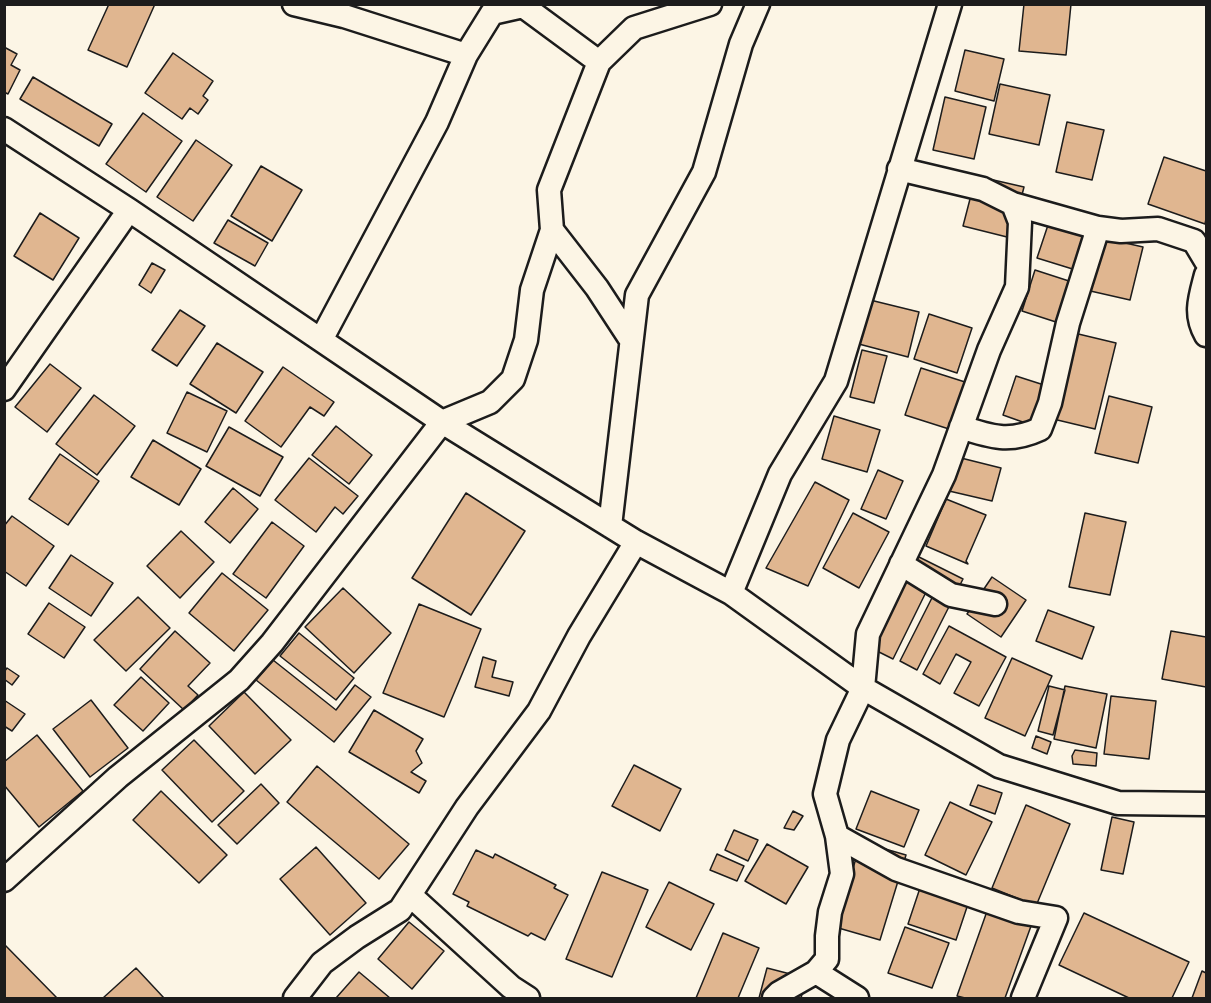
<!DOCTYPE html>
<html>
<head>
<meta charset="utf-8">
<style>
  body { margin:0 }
  #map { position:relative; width:1211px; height:1003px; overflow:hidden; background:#fcf5e5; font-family:"Architects Daughter",sans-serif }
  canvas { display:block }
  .frame { position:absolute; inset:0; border:6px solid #1c1c1c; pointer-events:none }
</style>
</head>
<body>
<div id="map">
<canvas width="1211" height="1003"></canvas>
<div class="frame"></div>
</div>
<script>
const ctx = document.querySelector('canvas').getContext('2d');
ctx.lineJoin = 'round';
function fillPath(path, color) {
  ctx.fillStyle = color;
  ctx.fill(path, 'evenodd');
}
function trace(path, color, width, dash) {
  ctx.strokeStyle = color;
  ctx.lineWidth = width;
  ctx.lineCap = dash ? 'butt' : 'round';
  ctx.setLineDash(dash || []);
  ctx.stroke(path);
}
const building = new Path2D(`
  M 109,4 L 155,4 L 127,67 L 88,50 Z
  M 1024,4 L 1071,4 L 1066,55 L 1019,51 Z
  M 4,47 L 17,54 L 11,65 L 20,70 L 8,94 L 4,92 Z
  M 965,50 L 1004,59 L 994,101 L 955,91 Z
  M 173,53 L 213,81 L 203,96 L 208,100 L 198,114 L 190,108 L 182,119 L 145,93 Z
  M 33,77 L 112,124 L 99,146 L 20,99 Z
  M 1000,84 L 1050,95 L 1039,145 L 989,134 Z
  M 945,97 L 986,107 L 974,159 L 933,150 Z
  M 143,113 L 182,141 L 146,192 L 106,164 Z
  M 1067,122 L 1104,130 L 1092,180 L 1056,172 Z
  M 196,140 L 232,165 L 193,221 L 157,197 Z
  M 1164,157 L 1206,171 L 1206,219 L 1205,224 L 1148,204 Z
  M 261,166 L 302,190 L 272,241 L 231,216 Z
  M 976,176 L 1024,187 L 1011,238 L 963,226 Z
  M 40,213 L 79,238 L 53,280 L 14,256 Z
  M 228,220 L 268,243 L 255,266 L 214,243 Z
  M 1049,222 L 1090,235 L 1079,271 L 1037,258 Z
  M 1099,237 L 1143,247 L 1130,300 L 1086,290 Z
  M 152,263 L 165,270 L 151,293 L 139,285 Z
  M 1035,270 L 1072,282 L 1059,323 L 1022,311 Z
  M 866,299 L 919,312 L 908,357 L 855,343 Z
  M 180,310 L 205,326 L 177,366 L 152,350 Z
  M 929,314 L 972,328 L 957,373 L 914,359 Z
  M 1070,332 L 1116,343 L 1095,429 L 1049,418 Z
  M 217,343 L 263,372 L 236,413 L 190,384 Z
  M 862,350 L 887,356 L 874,403 L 850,397 Z
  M 50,364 L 81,388 L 47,432 L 15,407 Z
  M 283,367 L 334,402 L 324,416 L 310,407 L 281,447 L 245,421 Z
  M 921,368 L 965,382 L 949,429 L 905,415 Z
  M 1016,376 L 1044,385 L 1031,425 L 1003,415 Z
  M 187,392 L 227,411 L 207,452 L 167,433 Z
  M 94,395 L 135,426 L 97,475 L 56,444 Z
  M 1109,396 L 1152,407 L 1138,463 L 1095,453 Z
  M 834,416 L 880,430 L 867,472 L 822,459 Z
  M 336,426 L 372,455 L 349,484 L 312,455 Z
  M 229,427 L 283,457 L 260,496 L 206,466 Z
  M 153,440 L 201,469 L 179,505 L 131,477 Z
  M 60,454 L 99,481 L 68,525 L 29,499 Z
  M 957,457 L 1001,468 L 992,501 L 949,491 Z
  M 309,458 L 358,496 L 343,514 L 335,507 L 316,532 L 275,500 Z
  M 878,470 L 903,481 L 886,519 L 861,509 Z
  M 815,482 L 849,500 L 808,586 L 766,568 Z
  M 233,488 L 258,509 L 230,543 L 205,522 Z
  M 466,493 L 525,531 L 471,615 L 412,578 Z
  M 946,499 L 986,515 L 966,561 L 968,564 L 926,546 Z
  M 853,513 L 889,532 L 859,588 L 823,568 Z
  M 1085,513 L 1126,522 L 1110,595 L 1069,587 Z
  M 12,516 L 54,546 L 26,586 L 4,571 L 4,526 Z
  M 272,522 L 304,546 L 266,598 L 233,574 Z
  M 181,531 L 214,562 L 180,598 L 147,566 Z
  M 71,555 L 113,583 L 91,616 L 49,588 Z
  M 915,555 L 963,579 L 917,670 L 900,661 L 940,582 L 933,578 L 893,659 L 869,647 Z
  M 222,573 L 268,610 L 234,651 L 189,613 Z
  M 992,577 L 1026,600 L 1001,637 L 967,614 Z
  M 343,588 L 391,633 L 354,673 L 305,627 Z
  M 138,597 L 170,628 L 126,671 L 94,640 Z
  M 49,603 L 85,627 L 64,658 L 28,634 Z
  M 419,604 L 481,629 L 444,717 L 383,693 Z
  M 1048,610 L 1094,627 L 1082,659 L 1036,641 Z
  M 949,626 L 1006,657 L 979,706 L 954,693 L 971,662 L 956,654 L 940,684 L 923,674 Z
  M 175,631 L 210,663 L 188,686 L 198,695 L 184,710 L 140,669 Z
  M 1171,631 L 1206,637 L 1206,687 L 1162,679 Z
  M 299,633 L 354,678 L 336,700 L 280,656 Z
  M 483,657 L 496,661 L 492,677 L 513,682 L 509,696 L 475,687 Z
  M 1012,658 L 1052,676 L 1025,736 L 985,718 Z
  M 273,660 L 336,710 L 355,685 L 371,697 L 334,742 L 256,680 Z
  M 7,668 L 19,676 L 12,685 L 4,679 L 4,672 Z
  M 141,677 L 169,703 L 143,731 L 114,705 Z
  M 1049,686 L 1065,690 L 1053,735 L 1038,731 Z
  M 1065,686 L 1107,694 L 1096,748 L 1054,739 Z
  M 244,692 L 291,740 L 255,774 L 209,726 Z
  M 1111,696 L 1156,701 L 1149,759 L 1104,754 Z
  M 4,700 L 25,714 L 12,731 L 4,726 Z
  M 91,700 L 128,748 L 90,777 L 53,729 Z
  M 374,710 L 423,739 L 416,751 L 422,763 L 411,772 L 426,781 L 419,793 L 349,752 Z
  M 37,735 L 83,791 L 39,827 L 4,785 L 4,762 Z
  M 1036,736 L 1051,742 L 1047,754 L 1032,748 Z
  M 194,740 L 244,791 L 212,822 L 162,770 Z
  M 1075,750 L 1097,753 L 1096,766 L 1073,764 L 1072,756 Z
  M 634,765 L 681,789 L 660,831 L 612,806 Z
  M 317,766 L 409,844 L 379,879 L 287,802 Z
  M 261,784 L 279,803 L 237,844 L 218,825 Z
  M 978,785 L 1002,793 L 995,814 L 970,805 Z
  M 161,791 L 227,855 L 199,883 L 133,820 Z
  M 871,791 L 919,810 L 904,847 L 856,829 Z
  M 950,802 L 992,822 L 966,875 L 925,855 Z
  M 1026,805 L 1070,824 L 1036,906 L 992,888 Z
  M 793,811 L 803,816 L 794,830 L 784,828 Z
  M 1112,817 L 1134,822 L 1123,874 L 1101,870 Z
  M 734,830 L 758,840 L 748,861 L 725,850 Z
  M 861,842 L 906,855 L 880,940 L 835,927 Z
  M 767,844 L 808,867 L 786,904 L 745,881 Z
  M 316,847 L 366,903 L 330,935 L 280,879 Z
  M 476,850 L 493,858 L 495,854 L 556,885 L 554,888 L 568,895 L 545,940 L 531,933 L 528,936 L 467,906 L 469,902 L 453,894 Z
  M 717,854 L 744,866 L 737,881 L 710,870 Z
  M 602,872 L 648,890 L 612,977 L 566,959 Z
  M 923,879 L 971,895 L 956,940 L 908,924 Z
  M 669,882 L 714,904 L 691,950 L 646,927 Z
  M 991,900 L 1035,915 L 1005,998 L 965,998 L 957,996 Z
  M 1084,913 L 1189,962 L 1172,998 L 1129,998 L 1059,965 Z
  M 409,922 L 444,951 L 412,989 L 378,959 Z
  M 905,927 L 949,943 L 932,988 L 888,973 Z
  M 723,933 L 759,948 L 738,998 L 696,998 Z
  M 4,944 L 57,998 L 4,998 Z
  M 136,968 L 164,998 L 103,998 Z
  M 767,968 L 806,978 L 801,998 L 759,998 Z
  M 1202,971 L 1206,973 L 1206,998 L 1192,998 Z
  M 359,972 L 390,998 L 336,998 Z`);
fillPath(building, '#e0b690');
trace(building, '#1c1c1c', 1.5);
const minor = new Path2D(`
  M 294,4 L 344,16 L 466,55
  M 4,129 L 129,210 L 442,422 L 636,542 L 731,593 L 863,688 L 999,766 L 1118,803 L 1206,804
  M 899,169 L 983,189 L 1013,204 L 1020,222 L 1017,287 L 989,350 L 944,475 L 868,634 L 863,688 L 838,740 L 825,794 L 837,836 L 896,869 L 1019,912 L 1056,918 L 1023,998
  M 1013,204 L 1098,228 L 1121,231 L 1158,229 L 1194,241 L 1206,261
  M 1206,275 C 1200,298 1194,314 1206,335
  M 321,340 L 437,122 L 466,55 L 492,13 L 523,6 L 599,62
  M 631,340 L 597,288 L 552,230 L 549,190 L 599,62 L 634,28 L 710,4
  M 4,389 L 129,210
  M 961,427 C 991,437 1010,443 1040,429 L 1050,403 L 1068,323 L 1098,228
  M 610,526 L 637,295 L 704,172 L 741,44 L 758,4
  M 901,564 L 951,595 L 995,604
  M 731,593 L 780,474 L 836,381 L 950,4
  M 4,880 L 118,777 L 239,680 L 272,643 L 442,422 L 490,402 L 513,379 L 526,340 L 532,290 L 552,230
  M 410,895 L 511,987 L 528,998
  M 816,972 L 857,998
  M 295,998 L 322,963 L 357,937 L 400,910 L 467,807 L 539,711 L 579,636 L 636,542
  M 774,998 L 779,993 L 816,972 L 827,959 L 827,936 L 830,912 L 842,874 L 837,836`);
trace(minor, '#1c1c1c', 27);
trace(minor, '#fcf5e5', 22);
</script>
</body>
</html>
